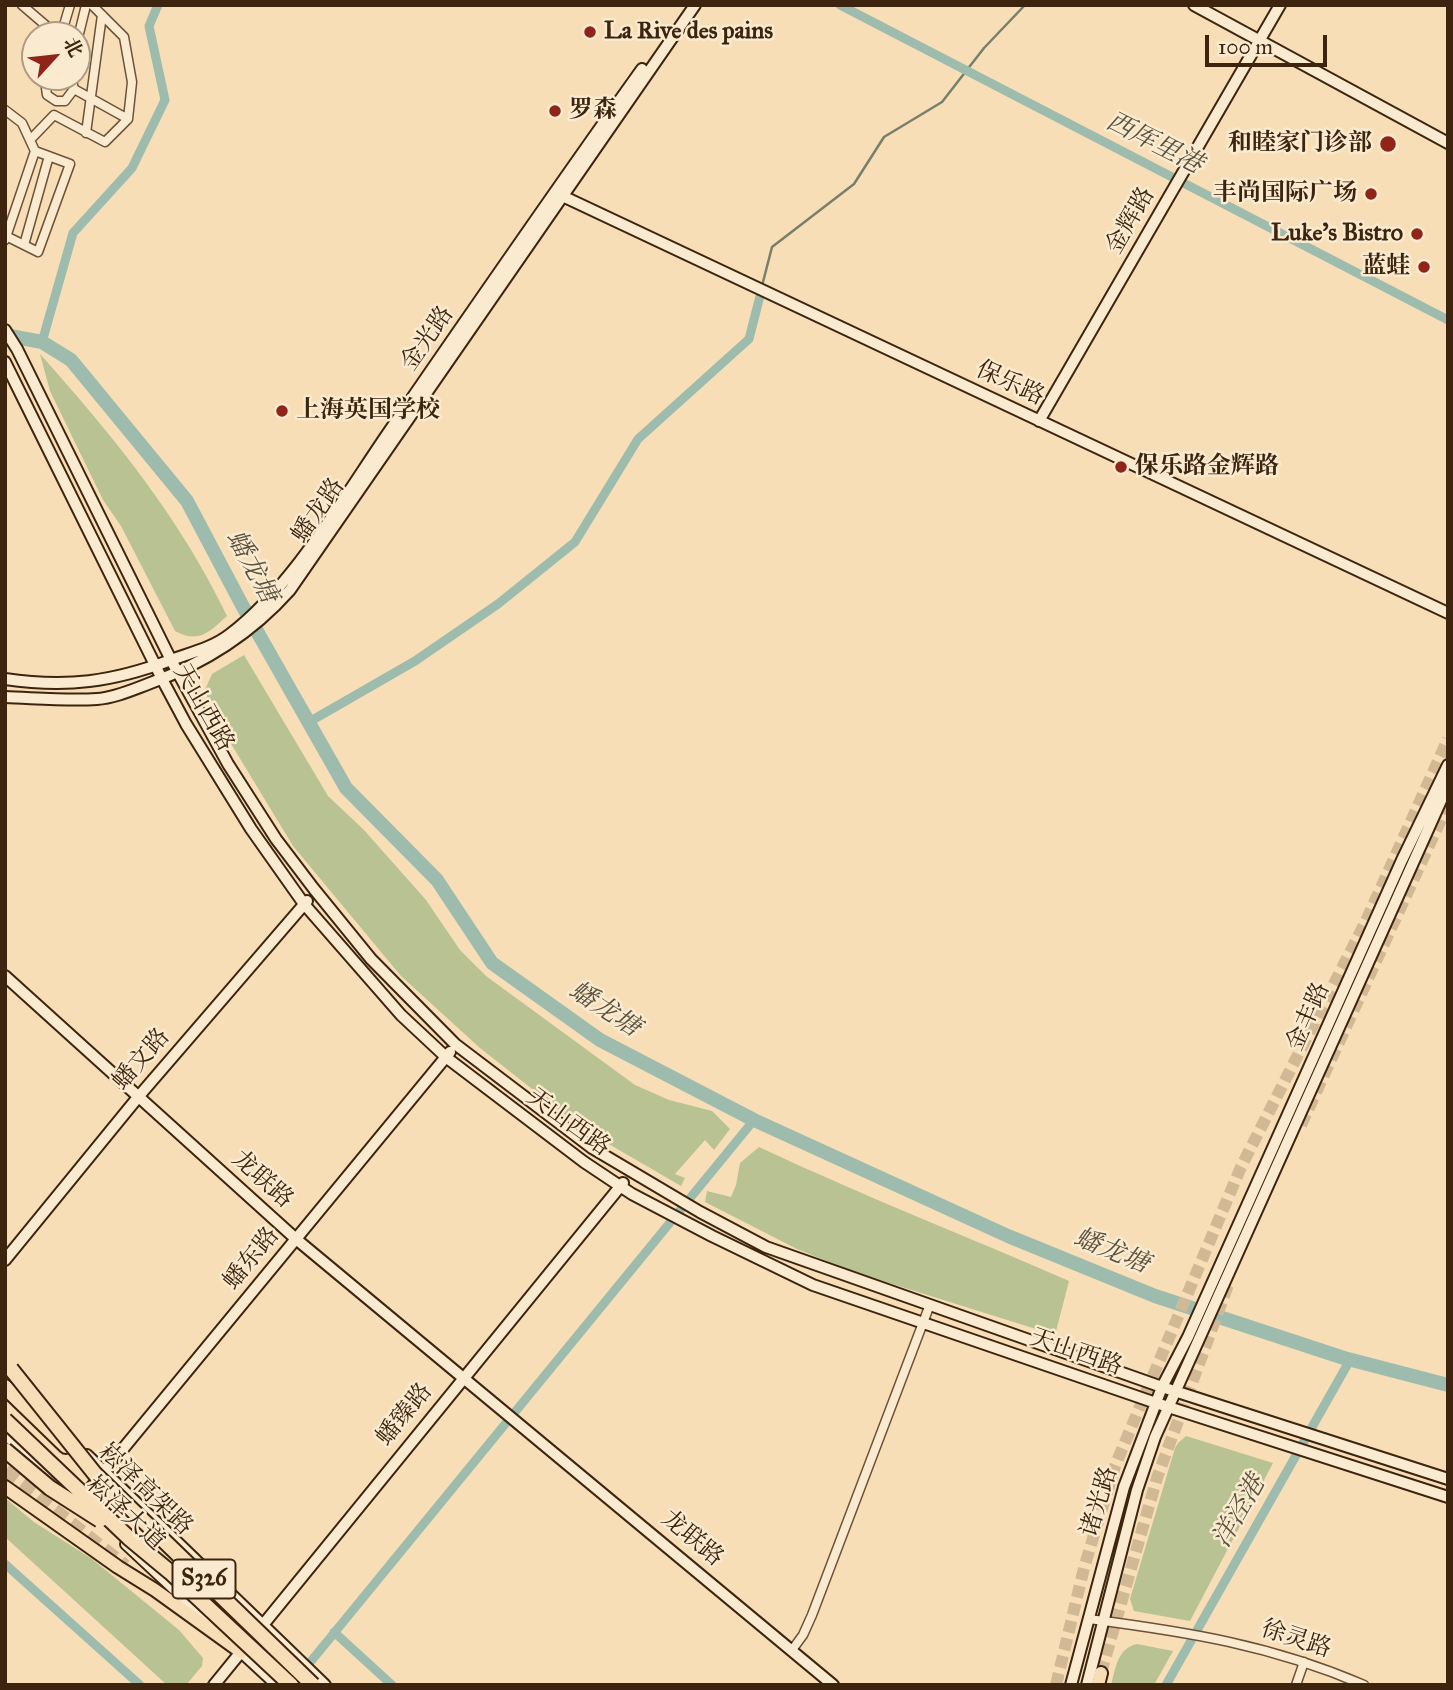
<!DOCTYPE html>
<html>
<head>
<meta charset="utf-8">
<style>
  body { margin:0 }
  #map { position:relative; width:1453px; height:1690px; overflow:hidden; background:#f7deb7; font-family:"IM FELL Great Primer","Noto Serif SC",serif }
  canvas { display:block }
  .frame { position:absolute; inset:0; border:7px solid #3d240e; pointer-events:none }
  .north { position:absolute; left:21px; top:21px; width:70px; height:70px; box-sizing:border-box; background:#faead0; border:2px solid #ae9b82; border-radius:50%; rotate:63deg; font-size:19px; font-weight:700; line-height:28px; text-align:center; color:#3d240e }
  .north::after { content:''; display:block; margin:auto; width:24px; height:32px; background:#8f2418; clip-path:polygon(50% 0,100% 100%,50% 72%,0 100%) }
  .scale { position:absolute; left:1205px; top:35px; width:122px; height:32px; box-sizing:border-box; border:4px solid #3d240e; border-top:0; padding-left:9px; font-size:21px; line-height:24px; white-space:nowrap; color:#3d240e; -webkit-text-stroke:5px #faead0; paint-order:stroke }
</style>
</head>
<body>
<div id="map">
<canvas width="1453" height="1690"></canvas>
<div class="frame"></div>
<div class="north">北</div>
<div class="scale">100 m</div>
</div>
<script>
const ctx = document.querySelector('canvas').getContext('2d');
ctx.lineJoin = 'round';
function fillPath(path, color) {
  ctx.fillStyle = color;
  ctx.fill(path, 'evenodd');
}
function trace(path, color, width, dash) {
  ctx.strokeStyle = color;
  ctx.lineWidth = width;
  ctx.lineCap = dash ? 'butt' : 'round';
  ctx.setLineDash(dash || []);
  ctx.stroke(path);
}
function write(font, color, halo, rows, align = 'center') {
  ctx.font = font + ' "IM FELL Great Primer","Noto Serif SC",serif';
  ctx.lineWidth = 5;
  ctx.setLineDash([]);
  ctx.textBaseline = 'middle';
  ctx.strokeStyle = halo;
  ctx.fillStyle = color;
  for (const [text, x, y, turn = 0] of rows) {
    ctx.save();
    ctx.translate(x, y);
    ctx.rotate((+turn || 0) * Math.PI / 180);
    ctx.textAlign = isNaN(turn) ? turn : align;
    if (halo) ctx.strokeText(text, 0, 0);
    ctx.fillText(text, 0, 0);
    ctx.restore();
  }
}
fillPath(new Path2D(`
  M 40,354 C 113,436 179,516 227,616 C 209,632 199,644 175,631 L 121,526 L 103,500 L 50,391 Z
  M 244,655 L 328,796 L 364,830 L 426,900 L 460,950 L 486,976 L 635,1085 L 669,1100 L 712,1111 L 730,1129 L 714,1150 L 705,1140 L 675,1174 L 685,1178 L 681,1186 L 583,1129 L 480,1048 L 401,976 L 293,846 L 213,714 L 205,690 L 212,674 Z
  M 759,1147 C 861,1195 966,1236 1069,1281 L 1055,1335 L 851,1271 L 797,1249 L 705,1202 L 707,1191 L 731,1197 L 736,1185 L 740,1163 Z
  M 1186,1436 L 1273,1463 L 1190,1621 L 1134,1611 L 1130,1599 L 1175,1448 L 1178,1443 Z
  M 5,1498 L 34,1522 L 92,1559 L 179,1630 L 203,1658 L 202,1666 L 186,1685 L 167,1685 L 5,1537 Z
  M 1137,1644 L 1173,1651 L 1154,1685 L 1111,1685 C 1116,1667 1117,1649 1137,1644 Z`), '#b8c292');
trace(new Path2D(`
  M 763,282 L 772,247 L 854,184 L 884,137 L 942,102 L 984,48 L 1025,5`), '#777f6d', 2.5);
trace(new Path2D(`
  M 840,5 L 1448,320
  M 42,342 L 73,233 L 132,168 L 165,100 L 149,26 L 158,5
  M 309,722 L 415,661 L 498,604 L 575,542 L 638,439 L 749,339 L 760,296
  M 5,1564 L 140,1685
  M 334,1632 L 392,1685
  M 303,1671 L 754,1120
  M 1166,1685 L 1350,1360`), '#9dbcad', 9);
trace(new Path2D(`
  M 5,335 L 42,342 L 71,360 L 187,501 L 242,605 L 346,788 L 437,880 L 492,963 L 600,1040 L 754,1120 L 1008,1236 L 1155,1296 L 1344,1358 L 1448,1385`), '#9dbcad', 14);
trace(new Path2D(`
  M 1301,1125 L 1448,804
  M 1101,1673 L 1157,1478 L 1228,1285
  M 1056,1685 L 1084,1568 L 1115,1466 L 1241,1167 L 1366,921 L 1448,739`), '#d2b995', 12, [12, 6]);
trace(new Path2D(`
  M 5,1471 L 125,1566`), '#d2b995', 14, [14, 7]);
const street = new Path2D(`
  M 22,5 L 57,35
  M 61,35 L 70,5
  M 77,42 L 86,5
  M 49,77 L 45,81 L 47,95 L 56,101 L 65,101 L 74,89 L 71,77
  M 74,89 L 128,119
  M 5,110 L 22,123 L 35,151 L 5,240
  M 86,133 L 102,15
  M 30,140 L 54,115 L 105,142 L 128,119 L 132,82 L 124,37 L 92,5
  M 8,237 L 38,252 L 70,164 L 35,151
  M 24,245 L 49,156
  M 1089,1619 C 1188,1632 1271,1645 1364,1685
  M 792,1650 L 803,1635 L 812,1615 L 929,1307
  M 1296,1685 L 1304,1662`);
const secondary = new Path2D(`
  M 1194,5 L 1448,143
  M 556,193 L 1448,613
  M 5,330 L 17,349 L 171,660 L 228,764 L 276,839 L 314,889 L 371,959 L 455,1044 L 592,1148 L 700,1212 L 766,1247 L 1162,1387 L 1448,1479
  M 5,362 L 162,679 L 186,724 L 251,829 L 304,904 L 401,1015 L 447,1058 L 584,1162 L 632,1194 L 712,1236 L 813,1285 L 1156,1403 L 1448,1497
  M 1039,421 L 1280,5
  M 5,679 C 67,688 112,682 171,660 C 190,653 212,648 229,635 C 291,589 344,497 388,433 C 472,311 556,189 642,69
  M 5,697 C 35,698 67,701 97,699 C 114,698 132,690 148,684 C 203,664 251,634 290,590 L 695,5
  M 5,976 L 296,1239 L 833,1685
  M 5,1260 L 139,1096 L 307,901
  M 5,1434 L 81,1502
  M 87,1455 L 325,1685
  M 80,1501 L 450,1052
  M 126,1544 L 217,1629
  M 236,1647 L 277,1685
  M 214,1685 L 623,1183
  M 1071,1685 L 1124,1487 L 1162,1387 L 1188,1337 L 1402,860 L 1448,765
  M 1087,1685 L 1137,1490 L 1155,1437 L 1448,785`);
const primary = new Path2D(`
  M 5,1487 L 118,1567 L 155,1590 L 241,1652
  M 1098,1685 L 1101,1673`);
const highway = new Path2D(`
  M 5,1387 L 66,1446`);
trace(street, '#6c5238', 11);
trace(secondary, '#3d240e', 14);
trace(primary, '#3d240e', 16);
trace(highway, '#3d240e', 18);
trace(street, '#faead0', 8);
trace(secondary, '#faead0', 10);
trace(primary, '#f7deb7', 12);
trace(highway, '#f7deb7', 14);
const highwayBridge = new Path2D(`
  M 11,1369 L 95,1474 L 313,1685
  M 5,1420 L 129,1538 L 170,1572 L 291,1685
  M 5,1450 L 50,1488 L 100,1520`);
trace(highwayBridge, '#3d240e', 18, []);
trace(highwayBridge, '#f7deb7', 14);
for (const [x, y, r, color] of [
  [590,32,7,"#8f2418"],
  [555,111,7,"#8f2418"],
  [1388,144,9,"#8f2418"],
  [1371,194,7,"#8f2418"],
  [1417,234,7,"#8f2418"],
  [1424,267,7,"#8f2418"],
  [282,411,7,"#8f2418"],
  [1121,467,7,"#8f2418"]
]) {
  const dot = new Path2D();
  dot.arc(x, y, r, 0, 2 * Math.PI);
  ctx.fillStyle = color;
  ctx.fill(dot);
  trace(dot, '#faead0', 2.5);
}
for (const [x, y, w] of [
  [204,1579,63]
]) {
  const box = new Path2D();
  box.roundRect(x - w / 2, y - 19.5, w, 39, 5);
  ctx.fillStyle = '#faead0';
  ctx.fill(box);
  trace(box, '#3d240e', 2);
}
write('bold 23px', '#3d240e', null, [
  ["S326",204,1579]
]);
write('bold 24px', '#3d240e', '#faead0', [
  ["La Rive des pains",604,32],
  ["罗森",569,111],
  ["和睦家门诊部",1372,144,"right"],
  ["丰尚国际广场",1357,194,"right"],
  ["Luke's Bistro",1403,234,"right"],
  ["蓝蛙",1410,267,"right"],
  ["上海英国学校",296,411],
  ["保乐路金辉路",1135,467]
], 'left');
write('24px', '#3d240e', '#faead0', [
  ["金辉路",1131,221,-60],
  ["金光路",428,339,-55],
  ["保乐路",1010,384,25],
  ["蟠龙路",319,511,-55],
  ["天山西路",203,708,60],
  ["金丰路",1309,1017,-66],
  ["蟠文路",142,1060,-49],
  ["天山西路",568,1123,36],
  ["龙联路",262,1180,42],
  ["蟠东路",252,1259,-51],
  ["天山西路",1076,1353,19],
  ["蟠臻路",405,1415,-51],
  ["崧泽高架路",145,1490,44],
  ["诸光路",1100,1502,-73],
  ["崧泽大道",125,1514,43],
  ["龙联路",692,1539,40],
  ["徐灵路",1296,1640,18]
]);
write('italic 26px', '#5a523e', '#faead0', [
  ["西厍里港",1154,144,27],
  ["蟠龙塘",251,567,61],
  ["蟠龙塘",604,1010,33],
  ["蟠龙塘",1111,1252,22],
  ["洋泾港",1240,1512,-60]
]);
</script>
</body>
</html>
